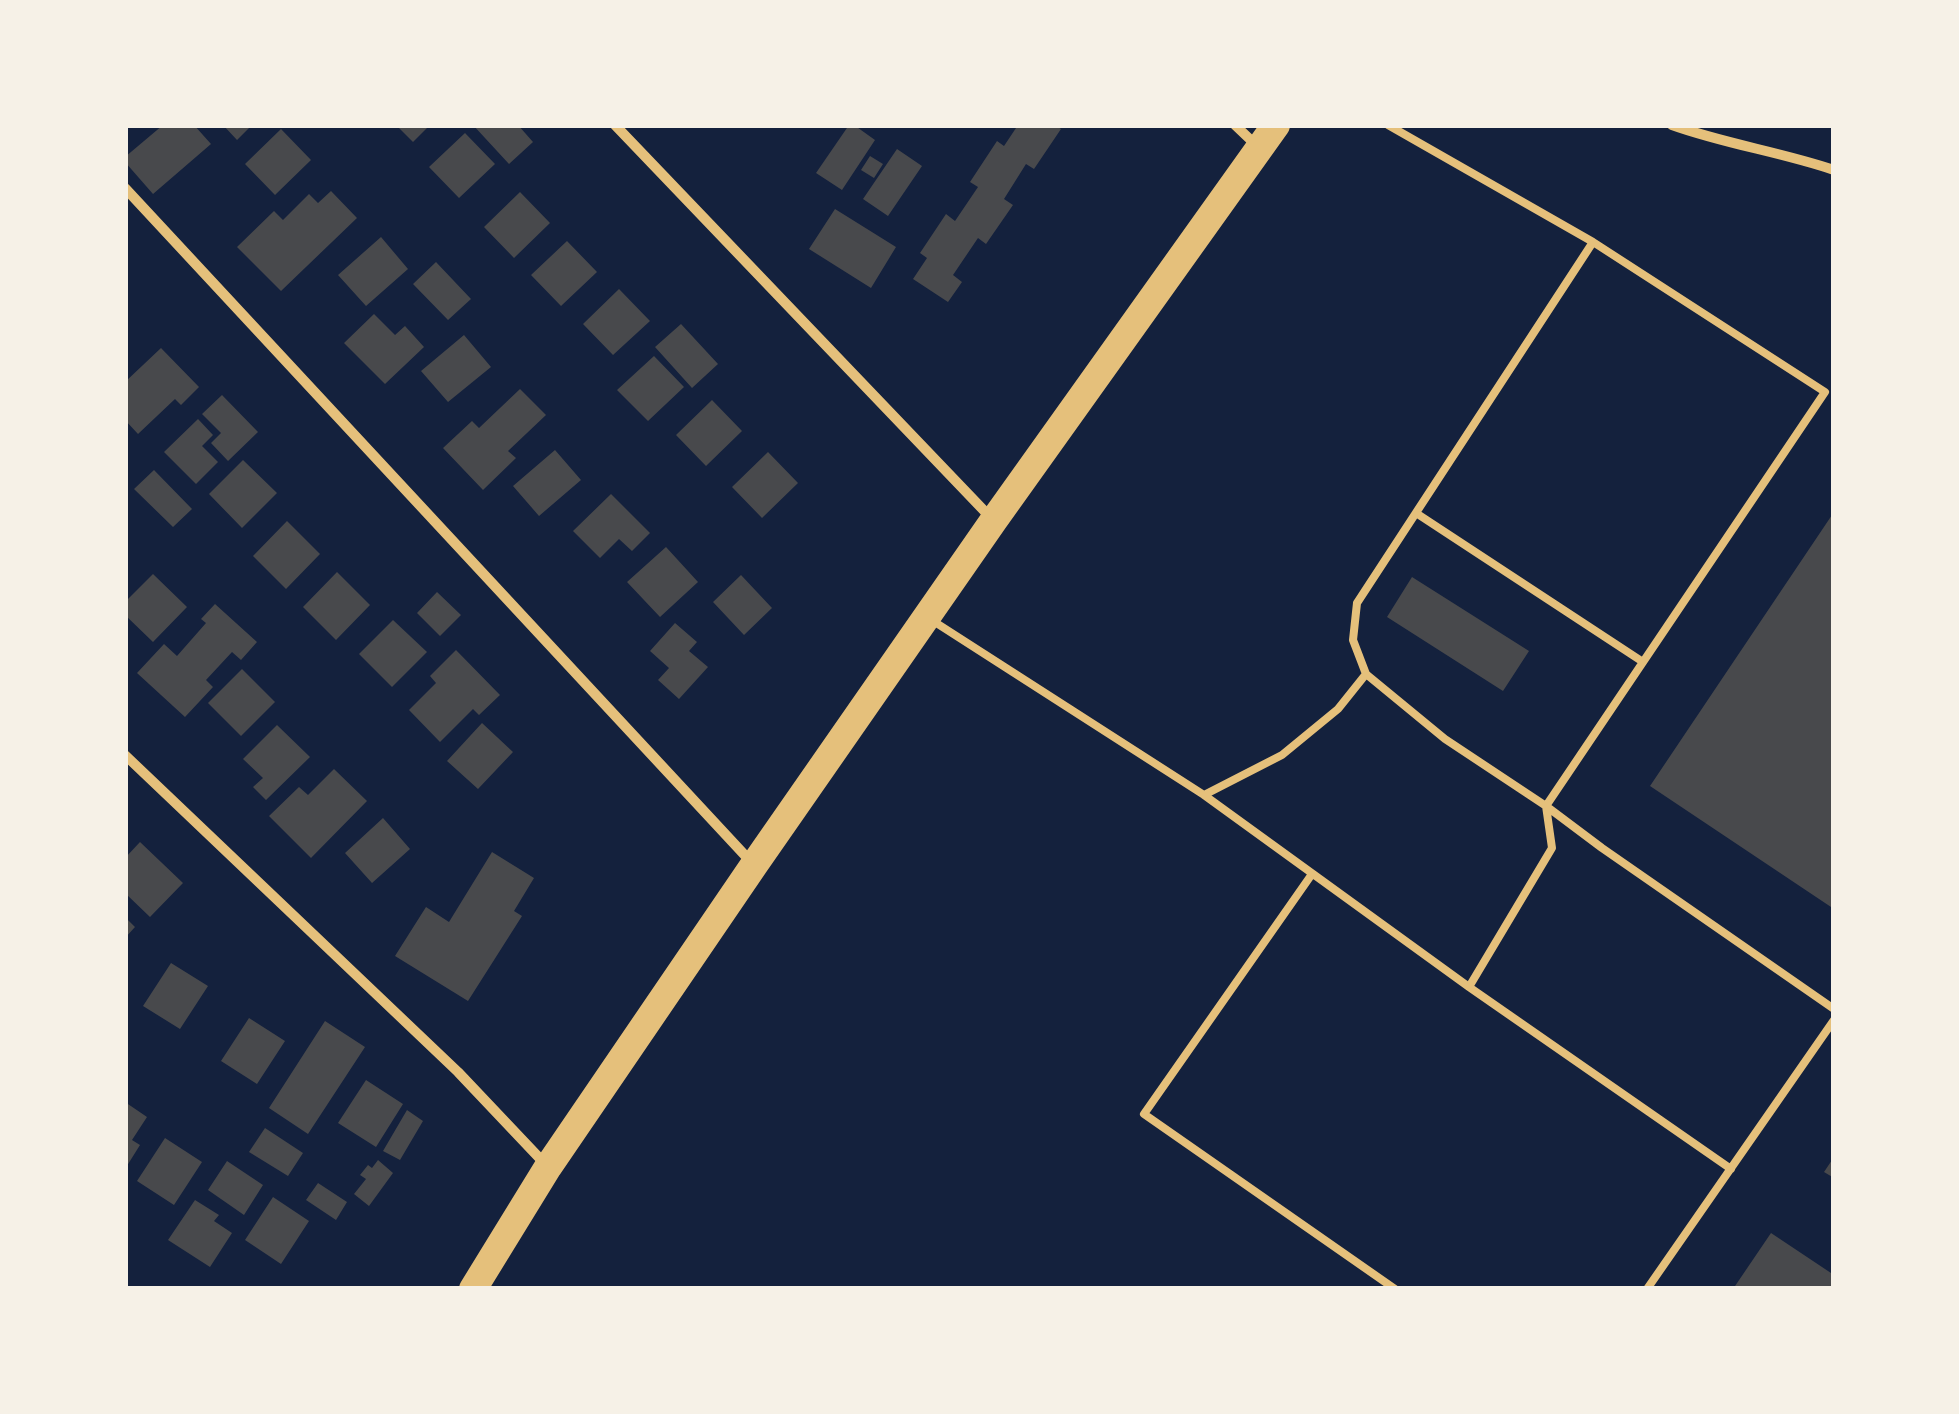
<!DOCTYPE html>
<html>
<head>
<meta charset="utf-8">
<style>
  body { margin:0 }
  #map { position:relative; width:1959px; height:1414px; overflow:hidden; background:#14213d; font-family:Inter,sans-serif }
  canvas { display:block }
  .frame { position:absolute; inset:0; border:128px solid #f6f1e7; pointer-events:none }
</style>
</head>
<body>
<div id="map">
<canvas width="1959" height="1414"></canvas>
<div class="frame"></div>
</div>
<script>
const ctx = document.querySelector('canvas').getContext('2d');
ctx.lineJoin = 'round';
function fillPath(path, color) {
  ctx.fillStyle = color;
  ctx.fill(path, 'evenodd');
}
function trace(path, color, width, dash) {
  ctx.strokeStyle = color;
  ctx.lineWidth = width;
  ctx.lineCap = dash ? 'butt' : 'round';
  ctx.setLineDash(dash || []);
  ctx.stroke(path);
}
fillPath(new Path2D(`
  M 163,125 L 194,125 L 211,144 L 153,194 L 125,162 L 125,157 Z
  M 223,125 L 252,125 L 237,140 Z
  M 396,125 L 430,125 L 413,142 Z
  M 473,125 L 518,125 L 533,142 L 509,164 Z
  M 849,125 L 854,125 L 875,140 L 842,190 L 816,173 Z
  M 1018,125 L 1055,125 L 1061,129 L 1034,169 L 1026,164 L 1004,199 L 1013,205 L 986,244 L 978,238 L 953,275 L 962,282 L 948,302 L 913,279 L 927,258 L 920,253 L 946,214 L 955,221 L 978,187 L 970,182 L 997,141 L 1004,146 Z
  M 281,129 L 311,160 L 275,195 L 245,164 Z
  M 465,133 L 495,164 L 459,198 L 429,167 Z
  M 897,149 L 922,166 L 888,216 L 863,199 Z
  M 870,156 L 883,164 L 874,178 L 861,170 Z
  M 331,191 L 357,218 L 281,291 L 237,247 L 274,211 L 283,220 L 309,194 L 318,203 Z
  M 520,192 L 550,223 L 514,258 L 484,227 Z
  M 835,209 L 896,247 L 871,288 L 809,249 Z
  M 381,237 L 408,269 L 366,306 L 338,275 Z
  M 567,241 L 597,272 L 561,306 L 531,275 Z
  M 436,262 L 471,299 L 448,320 L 413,284 Z
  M 619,289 L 650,321 L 613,355 L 583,324 Z
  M 374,314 L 395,335 L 405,326 L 424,347 L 385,384 L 344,343 Z
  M 681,324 L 718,364 L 692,388 L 655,347 Z
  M 464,335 L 491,367 L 448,402 L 421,371 Z
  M 161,348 L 199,387 L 181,405 L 175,399 L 138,434 L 125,420 L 125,382 Z
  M 654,356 L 684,387 L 648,421 L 617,390 Z
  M 520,389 L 546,415 L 508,451 L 516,458 L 483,490 L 443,448 L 472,421 L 479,428 Z
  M 222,395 L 258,432 L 228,461 L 211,443 L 221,433 L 202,414 Z
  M 712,400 L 742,431 L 706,466 L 676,435 Z
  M 198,419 L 213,435 L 202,446 L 218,462 L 196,484 L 164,452 Z
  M 555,450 L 581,480 L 539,516 L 513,486 Z
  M 768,452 L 798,483 L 762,518 L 732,487 Z
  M 243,460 L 277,493 L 242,528 L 209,494 Z
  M 154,470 L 192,509 L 173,527 L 134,489 Z
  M 611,494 L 650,533 L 632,551 L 619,539 L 600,558 L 573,531 Z
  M 1834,512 L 1834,909 L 1650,786 Z
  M 287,521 L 320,554 L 286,589 L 253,556 Z
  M 666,547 L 698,582 L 660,617 L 627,582 Z
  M 337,572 L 370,605 L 336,640 L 303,607 Z
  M 153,574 L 187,607 L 153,642 L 125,615 L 125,602 Z
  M 741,575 L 772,608 L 744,635 L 713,602 Z
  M 1412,577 L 1529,651 L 1503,691 L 1387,617 Z
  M 437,592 L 461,615 L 440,636 L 417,613 Z
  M 215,604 L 257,642 L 241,660 L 232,652 L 206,680 L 213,687 L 185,717 L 137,673 L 164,644 L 177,656 L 206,623 L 201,619 Z
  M 393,620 L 427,652 L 392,687 L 359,654 Z
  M 675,623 L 697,642 L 689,651 L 708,667 L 679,699 L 658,680 L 669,668 L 650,651 Z
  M 456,650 L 500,695 L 479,715 L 473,709 L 440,742 L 409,710 L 436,683 L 430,676 Z
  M 242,669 L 275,702 L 241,736 L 208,703 Z
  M 482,723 L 513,752 L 478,789 L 447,761 Z
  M 277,725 L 310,757 L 266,800 L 253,787 L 263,778 L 243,759 Z
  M 334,769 L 367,801 L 311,858 L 269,816 L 299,787 L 308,795 Z
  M 383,818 L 410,849 L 372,883 L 345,853 Z
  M 140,842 L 183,883 L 150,917 L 125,893 L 125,858 Z
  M 492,852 L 534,878 L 514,911 L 522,916 L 468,1001 L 395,956 L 426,907 L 449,922 Z
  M 125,917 L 135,927 L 125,938 Z
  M 171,963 L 208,986 L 180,1029 L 143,1006 Z
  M 249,1018 L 285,1041 L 257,1084 L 221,1061 Z
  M 325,1021 L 365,1047 L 308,1134 L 269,1108 Z
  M 366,1080 L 403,1104 L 376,1147 L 338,1123 Z
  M 125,1102 L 147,1117 L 132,1140 L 140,1145 L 125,1169 Z
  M 407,1110 L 423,1121 L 400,1160 L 383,1151 Z
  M 265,1128 L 303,1153 L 288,1176 L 249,1152 Z
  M 165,1138 L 202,1162 L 174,1205 L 137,1181 Z
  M 1834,1157 L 1834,1178 L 1824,1172 Z
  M 378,1160 L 393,1173 L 369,1206 L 354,1194 L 366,1179 L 360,1175 L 368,1165 L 372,1168 Z
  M 227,1161 L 263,1185 L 244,1215 L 208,1190 Z
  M 318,1183 L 347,1202 L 336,1220 L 306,1200 Z
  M 273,1197 L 309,1221 L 281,1264 L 245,1240 Z
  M 195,1200 L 219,1215 L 214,1221 L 232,1233 L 210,1267 L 168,1240 Z
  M 1771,1233 L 1834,1275 L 1834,1289 L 1733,1289 Z`), '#48494c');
trace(new Path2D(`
  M 1388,125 L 1593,242 L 1825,392 L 1546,806 L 1552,848 L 1469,987
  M 1593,242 L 1357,603 L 1353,640 L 1366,674 L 1445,739 L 1546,806 L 1602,848 L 1834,1009
  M 1416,513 L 1643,662
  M 930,619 L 1204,795 L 1469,987 L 1731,1169
  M 1204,795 L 1282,755 L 1338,709 L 1366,674
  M 1312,874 L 1144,1114 L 1395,1289
  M 1647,1289 L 1834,1020`), '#e5c07b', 8);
trace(new Path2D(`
  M 615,125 L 993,520
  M 1235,125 L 1256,145
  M 1672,125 C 1725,144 1781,152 1834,170
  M 125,188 L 753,864
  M 125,755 L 458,1072 L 547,1166`), '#e5c07b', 10);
trace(new Path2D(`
  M 473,1289 L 548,1167 L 754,865 L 994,520 L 1276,125`), '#e5c07b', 28);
</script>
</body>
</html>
